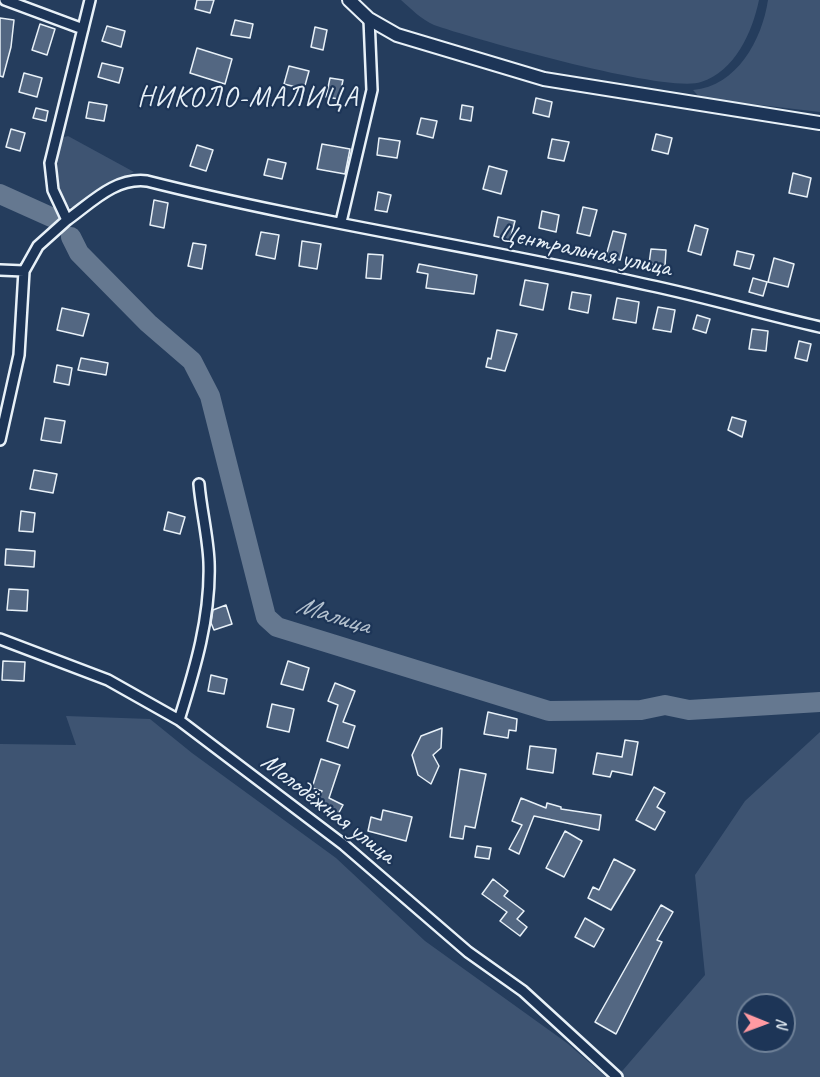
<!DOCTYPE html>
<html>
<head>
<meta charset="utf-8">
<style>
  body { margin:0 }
  #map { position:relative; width:820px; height:1077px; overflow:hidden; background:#253d5d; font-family:Caveat,sans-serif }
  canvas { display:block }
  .north { position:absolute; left:736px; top:993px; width:60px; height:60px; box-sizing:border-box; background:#1d3557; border:2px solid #6e8097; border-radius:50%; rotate:91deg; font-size:16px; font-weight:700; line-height:24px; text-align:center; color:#e8f1f8 }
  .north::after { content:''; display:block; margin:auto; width:21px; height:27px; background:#ff9aa2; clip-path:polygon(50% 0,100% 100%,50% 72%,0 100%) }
</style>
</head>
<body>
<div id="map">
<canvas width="820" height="1077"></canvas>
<div class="north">N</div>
</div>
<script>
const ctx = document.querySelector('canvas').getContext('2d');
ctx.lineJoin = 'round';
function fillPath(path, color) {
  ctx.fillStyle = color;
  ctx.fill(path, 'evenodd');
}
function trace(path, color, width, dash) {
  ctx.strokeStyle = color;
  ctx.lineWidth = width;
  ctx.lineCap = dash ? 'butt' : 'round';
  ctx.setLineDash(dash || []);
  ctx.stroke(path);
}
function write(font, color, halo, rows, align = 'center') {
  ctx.font = font + ' Caveat,sans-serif';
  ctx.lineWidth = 4.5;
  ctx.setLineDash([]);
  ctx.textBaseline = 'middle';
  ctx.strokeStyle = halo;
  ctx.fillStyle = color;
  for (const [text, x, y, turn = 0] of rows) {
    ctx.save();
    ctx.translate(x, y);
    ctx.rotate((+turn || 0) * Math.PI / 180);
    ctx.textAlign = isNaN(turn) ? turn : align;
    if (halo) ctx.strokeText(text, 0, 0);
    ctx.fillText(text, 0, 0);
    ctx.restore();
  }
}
fillPath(new Path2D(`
  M 401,0 L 759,0 C 752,33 735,71 701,82 C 668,94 474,39 434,25 C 422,20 410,8 401,0 Z
  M 768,0 L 820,0 L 820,112 L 700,98 L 693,90 C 737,86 762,40 768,0 Z
  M 68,136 L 134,172 L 111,182 L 76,208 L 69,207 C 54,188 57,161 61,138 Z
  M 66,716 L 150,719 L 192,753 L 336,858 L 425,941 L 567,1043 L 606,1077 L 0,1077 L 0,744 L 76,745 Z
  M 820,732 L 820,1077 L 617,1077 L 705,975 L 695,875 L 745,801 ZM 748,1005 L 784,1005 L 784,1041 L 748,1041 Z`), '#3e5472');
trace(new Path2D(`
  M 0,194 L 51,217
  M 71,237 L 79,253 L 148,323 L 192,361 L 210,396 L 266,617 L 277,627 L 549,711 L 641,710 L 665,705 L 689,710 L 820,702`), '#657890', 20);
const building = new Path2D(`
  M 197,0 L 214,0 L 210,13 L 195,9 Z
  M 0,18 L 14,20 L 11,47 L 3,77 L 0,76 Z
  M 235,20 L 253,24 L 250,38 L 231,35 Z
  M 40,24 L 55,29 L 47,55 L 32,50 Z
  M 107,26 L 125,31 L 121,47 L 102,41 Z
  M 315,27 L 327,30 L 323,50 L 311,47 Z
  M 197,48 L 232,59 L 225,84 L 190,73 Z
  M 102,63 L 123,68 L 119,83 L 98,77 Z
  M 289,66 L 309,71 L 304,89 L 284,84 Z
  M 24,73 L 42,78 L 37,97 L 19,92 Z
  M 330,78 L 343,80 L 339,99 L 326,97 Z
  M 536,98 L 552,102 L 549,117 L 533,113 Z
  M 89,102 L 107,105 L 104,121 L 86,118 Z
  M 462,105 L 473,107 L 471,121 L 460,119 Z
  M 36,108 L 48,111 L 46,121 L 33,118 Z
  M 421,118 L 437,121 L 433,138 L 417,134 Z
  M 11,129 L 25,133 L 20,151 L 6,147 Z
  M 656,134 L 672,138 L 668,154 L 652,150 Z
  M 379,138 L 400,141 L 397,158 L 377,155 Z
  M 552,139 L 569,142 L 564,161 L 548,158 Z
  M 322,144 L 350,149 L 345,174 L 317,169 Z
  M 197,145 L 213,150 L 206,171 L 190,166 Z
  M 268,159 L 286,163 L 282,179 L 264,175 Z
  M 489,166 L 507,171 L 501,194 L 483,189 Z
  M 793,173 L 811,178 L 807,197 L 789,193 Z
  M 378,192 L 391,195 L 387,212 L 375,210 Z
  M 154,200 L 168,203 L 164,228 L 150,225 Z
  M 583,207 L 597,210 L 590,236 L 577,233 Z
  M 542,211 L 559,215 L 556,232 L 539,228 Z
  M 498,217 L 515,221 L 510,240 L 494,236 Z
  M 695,225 L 708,229 L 701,255 L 688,251 Z
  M 613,231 L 626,234 L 620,260 L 606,256 Z
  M 261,232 L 279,235 L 275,259 L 256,255 Z
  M 302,241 L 321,244 L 317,269 L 299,266 Z
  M 193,243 L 206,245 L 202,269 L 188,266 Z
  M 651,249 L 666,250 L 665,266 L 649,264 Z
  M 737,251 L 754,255 L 750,269 L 734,265 Z
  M 368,254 L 383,255 L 381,279 L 366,278 Z
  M 774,258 L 794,264 L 788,287 L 768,282 Z
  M 419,264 L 477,275 L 474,294 L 426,288 L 428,274 L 417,272 Z
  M 753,278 L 767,282 L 763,296 L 749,292 Z
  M 525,280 L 548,284 L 543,310 L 520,305 Z
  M 572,292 L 591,295 L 588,313 L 569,309 Z
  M 617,298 L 639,302 L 636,323 L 613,319 Z
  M 658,307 L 675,310 L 671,332 L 653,329 Z
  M 62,308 L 89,314 L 83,336 L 57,330 Z
  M 697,315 L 710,319 L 706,333 L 693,329 Z
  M 752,329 L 768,331 L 766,351 L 749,349 Z
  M 497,330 L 517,334 L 505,371 L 486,367 L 488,358 L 491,359 Z
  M 799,341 L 811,344 L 807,361 L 795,358 Z
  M 81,358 L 108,363 L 106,375 L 78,370 Z
  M 57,365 L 72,368 L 69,385 L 54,382 Z
  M 732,417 L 746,421 L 742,437 L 728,430 Z
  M 45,418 L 65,421 L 61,443 L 41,440 Z
  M 34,470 L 57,474 L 53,493 L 30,489 Z
  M 21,511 L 35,513 L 33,532 L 19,531 Z
  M 168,512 L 185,517 L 180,534 L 164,530 Z
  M 6,549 L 35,551 L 34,567 L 5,565 Z
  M 9,589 L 28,590 L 27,611 L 7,610 Z
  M 226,605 L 232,624 L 214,630 L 211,623 L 213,610 Z
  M 3,661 L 25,662 L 24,681 L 2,680 Z
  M 288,661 L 309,668 L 303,690 L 281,684 Z
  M 211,675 L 227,679 L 224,694 L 208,691 Z
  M 335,683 L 355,691 L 343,722 L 355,726 L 348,748 L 327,741 L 338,705 L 328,701 Z
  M 272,704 L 294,709 L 289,732 L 267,727 Z
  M 488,712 L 517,719 L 516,731 L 509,730 L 508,738 L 484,734 Z
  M 442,728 L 441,748 L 433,755 L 439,766 L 431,784 L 418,775 L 412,755 L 421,736 Z
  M 625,740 L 638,742 L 632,775 L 612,771 L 610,777 L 593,774 L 597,753 L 622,757 Z
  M 530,746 L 556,749 L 553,773 L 527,769 Z
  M 321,759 L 340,765 L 329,798 L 343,805 L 336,818 L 314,807 L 322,791 L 312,788 Z
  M 460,769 L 486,774 L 475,828 L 465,826 L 463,839 L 450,837 Z
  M 654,787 L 665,793 L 657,807 L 665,812 L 655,830 L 636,820 Z
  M 521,798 L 546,808 L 547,803 L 561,807 L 561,809 L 601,815 L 599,830 L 534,816 L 519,854 L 509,849 L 522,825 L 512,821 Z
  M 383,810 L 412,817 L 406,841 L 368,831 L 371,817 L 381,820 Z
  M 565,831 L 582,841 L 564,877 L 546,868 Z
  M 477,846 L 491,848 L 489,859 L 475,857 Z
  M 614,859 L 635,870 L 611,910 L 588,898 L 593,887 L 599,890 Z
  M 493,879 L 508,891 L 504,896 L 524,911 L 517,919 L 527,927 L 520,936 L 500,921 L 507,912 L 482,894 Z
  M 661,905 L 673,912 L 657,940 L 662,942 L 616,1034 L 595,1022 Z
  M 585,918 L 604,929 L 594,947 L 575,937 Z`);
fillPath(building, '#536782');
trace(building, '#e8f1f8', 1.5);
const minor = new Path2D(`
  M 5,0 L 83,29
  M 67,220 C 91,203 115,177 147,181 C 313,223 482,247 648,285 C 706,297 762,314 820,327
  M 341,222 L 372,90 L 369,19
  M 0,270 L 24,271
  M 0,440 L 19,355 L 24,271 L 38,246 L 67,220 L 53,190 L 50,163 L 90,0
  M 0,639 L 108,680 L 179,720 L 344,845 L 468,952 L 523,991 L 617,1077
  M 179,720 C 195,669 211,616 209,562 C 208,536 201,509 199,484`);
const tertiary = new Path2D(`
  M 349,0 L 369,19 L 397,35 L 544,79 L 820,123`);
trace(minor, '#e8f1f8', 14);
trace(tertiary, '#e8f1f8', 16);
trace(minor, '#1d3557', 9);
trace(tertiary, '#1d3557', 12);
write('26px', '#e8f1f8', '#1d3557', [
  ["Центральная улица",585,251,12],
  ["Молодёжная улица",328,809,38]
]);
write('italic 27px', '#b4c1ce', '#1d3557', [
  ["Малица",333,616,17]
]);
ctx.letterSpacing = '1.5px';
write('28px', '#e8f1f8', '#1d3557', [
  ["НИКОЛО-МАЛИЦА",248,99]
]);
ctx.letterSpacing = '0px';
</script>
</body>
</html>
